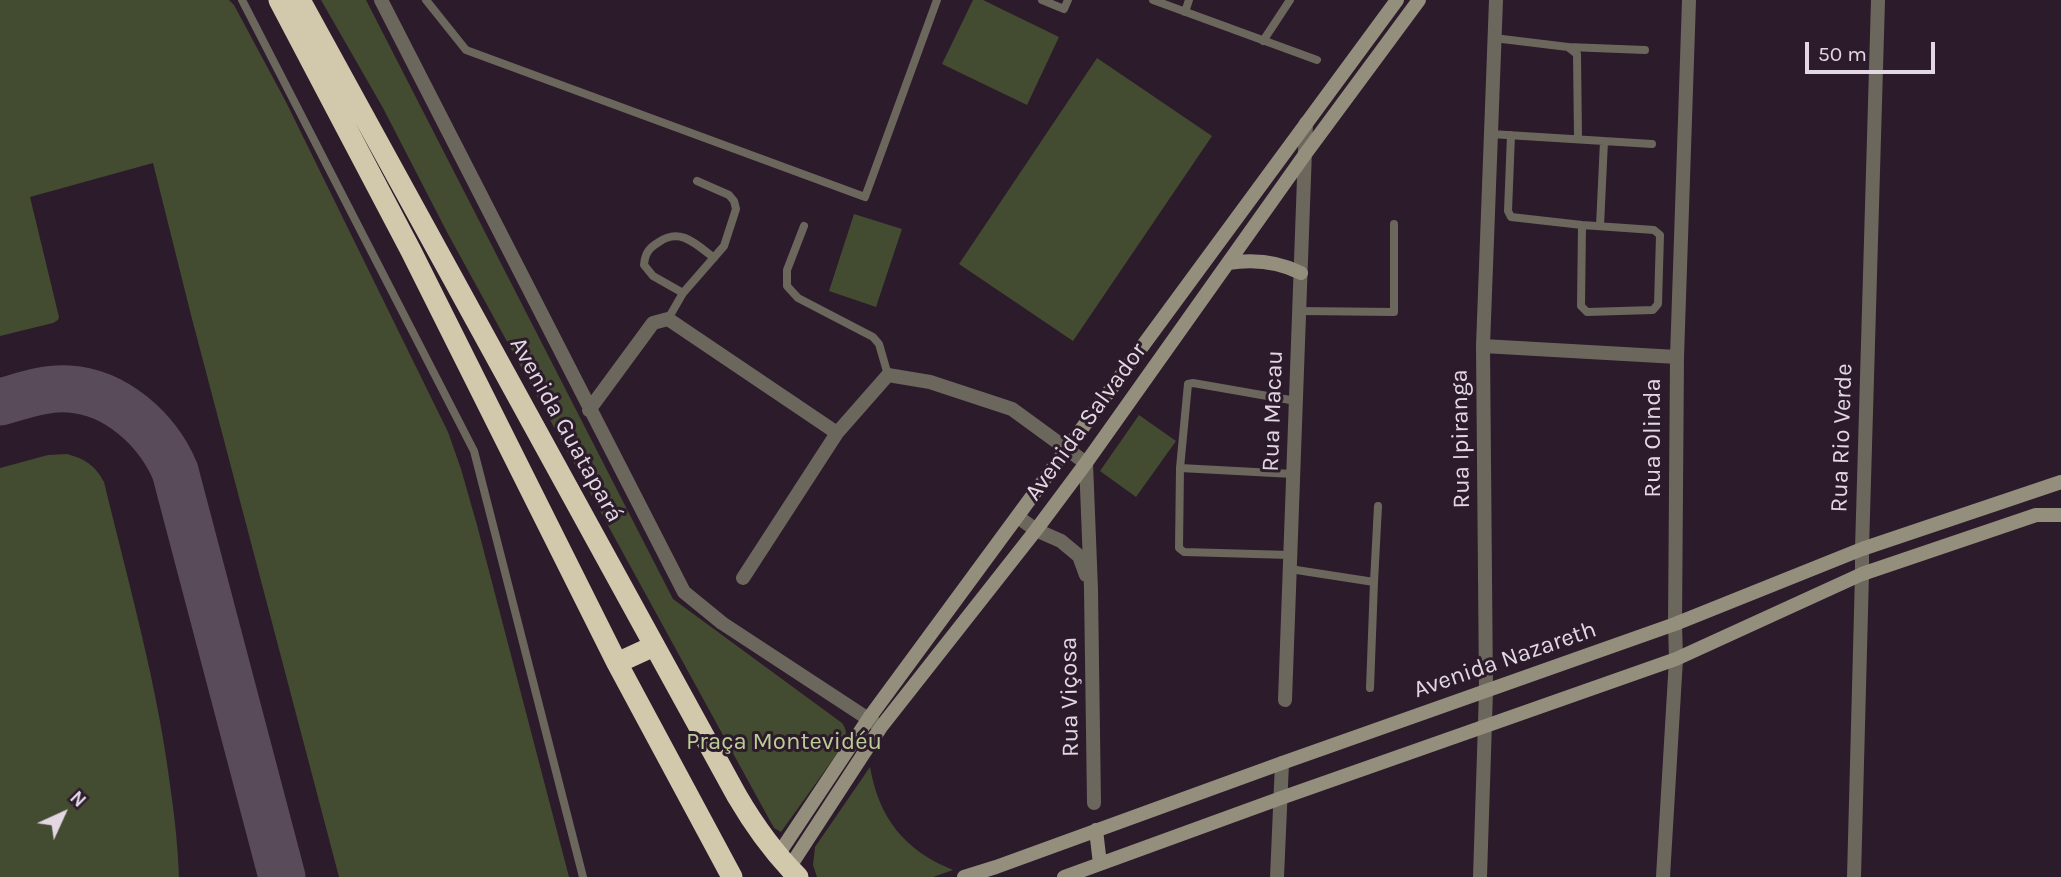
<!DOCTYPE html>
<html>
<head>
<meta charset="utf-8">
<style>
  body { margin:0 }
  #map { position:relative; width:2061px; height:877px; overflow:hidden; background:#2c1b2b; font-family:Karla,sans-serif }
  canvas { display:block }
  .north { position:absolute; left:28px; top:779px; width:70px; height:70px; -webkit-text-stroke:5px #2c1b2b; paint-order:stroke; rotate:45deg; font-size:19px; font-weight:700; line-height:28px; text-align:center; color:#e2d7e2 }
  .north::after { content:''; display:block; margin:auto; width:24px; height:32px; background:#e2d7e2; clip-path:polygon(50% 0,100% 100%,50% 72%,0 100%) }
  .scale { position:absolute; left:1805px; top:42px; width:130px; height:32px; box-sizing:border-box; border:4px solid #e2d7e2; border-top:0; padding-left:9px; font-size:21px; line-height:24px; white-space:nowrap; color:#e2d7e2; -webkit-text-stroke:5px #2c1b2b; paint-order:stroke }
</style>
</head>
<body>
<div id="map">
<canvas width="2061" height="877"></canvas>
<div class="north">N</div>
<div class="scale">50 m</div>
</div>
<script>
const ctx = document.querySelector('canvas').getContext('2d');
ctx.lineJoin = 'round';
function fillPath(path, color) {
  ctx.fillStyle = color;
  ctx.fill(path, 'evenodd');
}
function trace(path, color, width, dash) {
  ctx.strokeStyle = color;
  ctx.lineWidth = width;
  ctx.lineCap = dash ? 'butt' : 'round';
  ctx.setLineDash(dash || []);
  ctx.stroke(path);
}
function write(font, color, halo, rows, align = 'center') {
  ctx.font = font + ' Karla,sans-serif';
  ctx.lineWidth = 6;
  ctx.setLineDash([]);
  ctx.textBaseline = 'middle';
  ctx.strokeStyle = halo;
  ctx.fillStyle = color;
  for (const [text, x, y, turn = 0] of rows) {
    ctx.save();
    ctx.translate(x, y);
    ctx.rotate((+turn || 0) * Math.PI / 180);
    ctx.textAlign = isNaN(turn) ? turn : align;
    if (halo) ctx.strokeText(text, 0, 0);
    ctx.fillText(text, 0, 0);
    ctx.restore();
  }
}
fillPath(new Path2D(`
  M 0,0 L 229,0 L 234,5 L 286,102 L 448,432 L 461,469 L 477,525 L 569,877 L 339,877 L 191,315 L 153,163 L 30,197 L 59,317 L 58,320 L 53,323 L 0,336 Z
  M 321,0 L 366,0 L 673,599 L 842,723 C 847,730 847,736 844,744 L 781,832 L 774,828 L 448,234 L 383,108 Z
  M 973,0 L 983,0 L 1059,37 L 1027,105 L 942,64 Z
  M 1097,58 L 1212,136 L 1073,341 L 959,264 Z
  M 854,214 L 902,229 L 876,307 L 829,291 Z
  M 1139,415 L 1176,441 L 1136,497 L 1100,471 Z
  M 67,454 C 85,459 95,465 104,482 C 129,585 158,686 171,792 C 175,820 178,848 179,877 L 0,877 L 0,468 L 48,455 Z
  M 870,767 C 879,818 904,850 953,870 L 933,877 L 817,877 L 813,865 L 815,847 Z`), '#434b30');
trace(new Path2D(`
  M 0,402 C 22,396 46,387 69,389 C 116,392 157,429 175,471 L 282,877`), '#5a4b5a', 47);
trace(new Path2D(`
  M 242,0 L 474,451 L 583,877
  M 426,0 L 466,50 L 865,197 L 937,0
  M 1042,0 L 1064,9 L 1068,0
  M 1153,0 L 1317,60
  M 1185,12 L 1189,0
  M 1494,38 L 1568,47 L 1577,54 L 1578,138
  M 1263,41 L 1290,0
  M 1568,47 L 1645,50
  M 1491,134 L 1652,144
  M 1511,135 L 1508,211 L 1511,217 L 1582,225 L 1654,230 L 1660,235 L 1658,304 L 1653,310 L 1587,312 L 1581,306 L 1582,225
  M 804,226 L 787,270 L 787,286 L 798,298 L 873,337 L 879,344 L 888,375
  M 1600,226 L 1604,141
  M 683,293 L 653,276 L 644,265 C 645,253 649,248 659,242 C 680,227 696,244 714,258
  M 1300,311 L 1394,312 L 1394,224
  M 668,319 L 683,293 L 724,246 L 736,209 L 734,201 L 729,195 L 697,181
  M 1180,468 L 1188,384 L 1193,383 L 1296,401
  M 1290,555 L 1184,552 L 1179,548 L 1180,468 L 1293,474
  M 1290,569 L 1374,582 L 1378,506
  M 1370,688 L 1374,582`), '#6b675c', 8);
trace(new Path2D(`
  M 381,0 L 684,592 L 722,623 L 876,724
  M 1483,346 L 1677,357
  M 589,410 L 653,323 L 668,319 L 837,433 L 743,578
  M 837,433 L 888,375 L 930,382 L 1012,409 L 1086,463 L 1091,589 L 1094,803
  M 1018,517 L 1036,530 L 1061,541 L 1079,556 L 1086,575
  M 1285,700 L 1306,123
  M 1277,877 L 1282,763
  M 1480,877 L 1486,691 L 1483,346 L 1496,0
  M 1663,877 L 1676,659 L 1675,624 L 1677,357 L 1689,0
  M 1854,877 L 1862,574 L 1862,549 L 1878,0`), '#6b675c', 14);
trace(new Path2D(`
  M 1228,263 C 1254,259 1277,261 1301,273
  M 1096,830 L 1100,864
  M 778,855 L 869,718 L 1397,0
  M 789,868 L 881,727 L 1036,530 L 1086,463 L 1306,153 L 1419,0
  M 964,877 L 996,867 L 1282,763 L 1675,624 L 1862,549 L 2061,482
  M 1064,877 L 1281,798 L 1676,659 L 1862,574 L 2036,515 L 2061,515`), '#948f7d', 14);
trace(new Path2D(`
  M 279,0 L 411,251 L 617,663 L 732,877
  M 300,0 L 737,796 C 754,825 774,853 798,877
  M 617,663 L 654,646`), '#d2c9ad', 21);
write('24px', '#e2d7e2', '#2c1b2b', [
  ["Rua Macau",1273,411,-88],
  ["Avenida Salvador",1086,422,-54],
  ["Avenida Guatapará",566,430,61],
  ["Rua Olinda",1653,438,-90],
  ["Rua Rio Verde",1842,438,-88],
  ["Rua Ipiranga",1461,439,-91],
  ["Avenida Nazareth",1505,660,-19],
  ["Rua Viçosa",1070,697,-91]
]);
write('24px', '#bccd97', '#2c1b2b', [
  ["Praça Montevidéu",784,742]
]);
</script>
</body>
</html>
